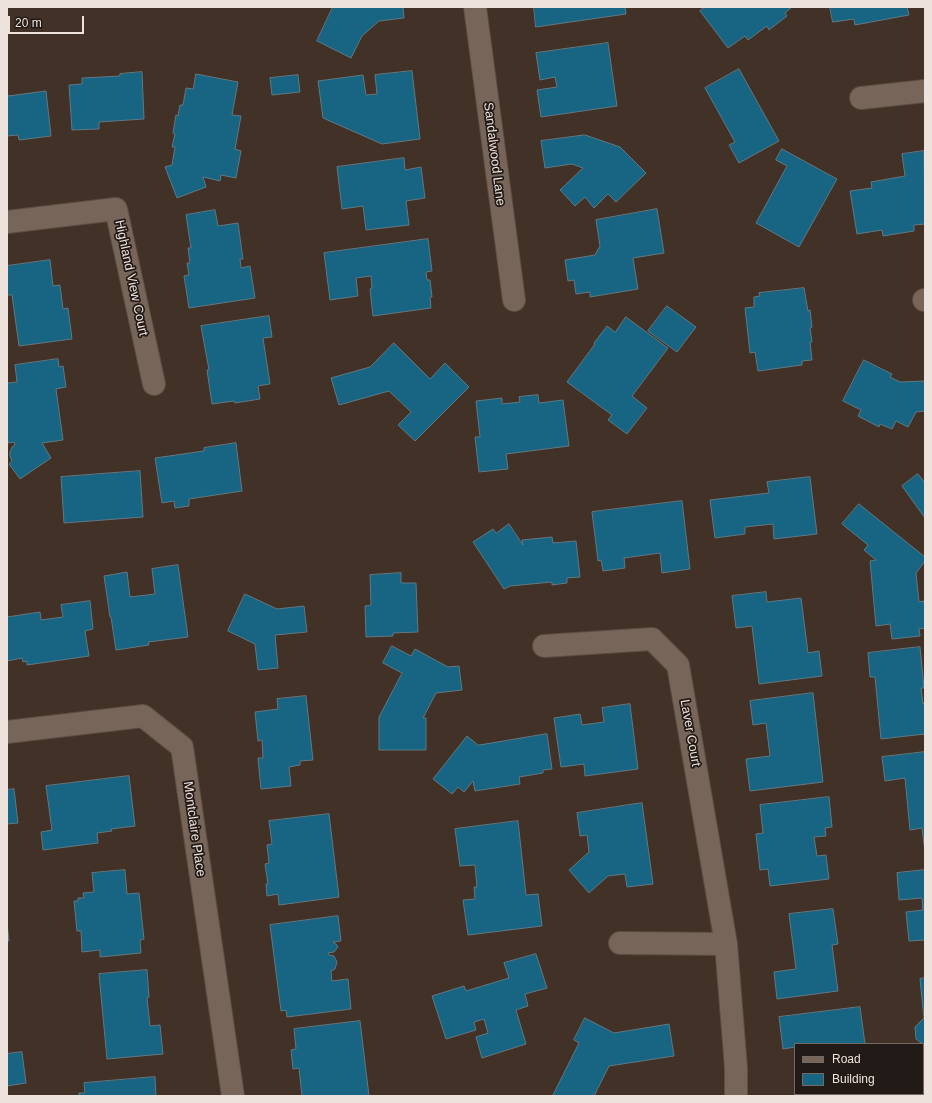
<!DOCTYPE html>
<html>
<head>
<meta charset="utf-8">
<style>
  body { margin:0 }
  #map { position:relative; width:932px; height:1103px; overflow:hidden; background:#413126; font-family:Helvetica,sans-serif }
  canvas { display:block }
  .frame { position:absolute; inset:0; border:8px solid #eee3dc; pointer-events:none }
  .legend { position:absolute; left:794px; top:1043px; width:130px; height:52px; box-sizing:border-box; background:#221a16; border:1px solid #746a65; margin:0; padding:5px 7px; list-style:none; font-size:12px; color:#eee3dc }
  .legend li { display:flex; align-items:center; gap:8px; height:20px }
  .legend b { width:20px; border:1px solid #746a65 }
  .scale { position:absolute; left:8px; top:16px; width:76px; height:18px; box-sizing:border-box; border:2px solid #eee3dc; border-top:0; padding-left:5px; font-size:12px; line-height:14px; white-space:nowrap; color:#eee3dc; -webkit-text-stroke:3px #221a16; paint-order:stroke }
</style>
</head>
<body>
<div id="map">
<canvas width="932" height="1103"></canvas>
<div class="frame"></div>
<ul class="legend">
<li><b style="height:5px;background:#776559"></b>Road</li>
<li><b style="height:11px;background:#176582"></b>Building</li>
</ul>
<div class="scale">20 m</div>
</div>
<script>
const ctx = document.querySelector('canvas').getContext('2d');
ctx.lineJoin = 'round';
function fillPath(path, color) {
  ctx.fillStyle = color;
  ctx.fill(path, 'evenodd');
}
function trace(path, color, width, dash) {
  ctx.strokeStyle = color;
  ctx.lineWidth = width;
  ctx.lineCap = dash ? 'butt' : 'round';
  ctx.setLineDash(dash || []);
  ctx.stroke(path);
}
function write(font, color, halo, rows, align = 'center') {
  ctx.font = font + ' Helvetica,sans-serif';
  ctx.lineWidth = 3.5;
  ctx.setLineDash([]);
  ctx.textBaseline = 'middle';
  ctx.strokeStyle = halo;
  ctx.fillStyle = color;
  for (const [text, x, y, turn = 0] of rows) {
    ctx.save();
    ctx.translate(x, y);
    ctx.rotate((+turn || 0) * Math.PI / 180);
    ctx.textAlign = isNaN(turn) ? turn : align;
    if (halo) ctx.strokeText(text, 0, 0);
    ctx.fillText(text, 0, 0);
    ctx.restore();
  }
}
const building = new Path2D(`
  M 333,7 L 403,7 L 404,18 L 379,21 L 362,36 L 351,58 L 317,41 Z
  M 534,7 L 625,7 L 626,14 L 536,27 Z
  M 705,7 L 792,7 L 785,13 L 787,16 L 769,30 L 767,26 L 748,40 L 745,36 L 728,48 L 700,11 Z
  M 830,7 L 907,7 L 909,15 L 855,25 L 854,19 L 833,22 Z
  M 608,43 L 617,106 L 541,117 L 537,90 L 557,87 L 555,77 L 540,80 L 536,53 Z
  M 739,69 L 779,141 L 739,163 L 729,145 L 735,142 L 705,88 Z
  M 412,71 L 420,139 L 382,144 L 323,118 L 318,81 L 363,75 L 366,95 L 377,94 L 375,75 Z
  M 142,72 L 144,119 L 99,122 L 99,129 L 72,130 L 69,85 L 82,84 L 82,78 L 120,76 L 120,74 Z
  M 196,74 L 238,82 L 232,115 L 241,116 L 235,149 L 241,151 L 236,178 L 221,175 L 220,181 L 203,177 L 206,187 L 177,198 L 165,167 L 172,165 L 175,147 L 172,147 L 175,134 L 173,133 L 176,115 L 178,116 L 180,105 L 183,105 L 186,88 L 193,89 Z
  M 298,75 L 300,92 L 272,95 L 270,78 Z
  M 7,91 L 8,96 L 46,91 L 51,136 L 19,140 L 18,135 L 7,136 Z
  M 585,135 L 620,147 L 646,173 L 616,202 L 608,194 L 594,208 L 585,197 L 575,206 L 560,190 L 583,168 L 572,164 L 545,168 L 541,141 Z
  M 782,149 L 837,179 L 799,247 L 756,223 L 787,166 L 776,160 Z
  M 924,151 L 925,224 L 914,225 L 914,231 L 883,236 L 882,230 L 857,234 L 850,191 L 872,188 L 871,182 L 905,176 L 902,154 Z
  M 404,158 L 405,170 L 421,167 L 425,198 L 406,201 L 409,225 L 366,230 L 363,206 L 342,209 L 337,167 Z
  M 657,209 L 664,253 L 633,258 L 638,289 L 590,297 L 590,292 L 576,294 L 574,280 L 568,281 L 565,260 L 595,255 L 600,246 L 596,220 Z
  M 215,210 L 218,226 L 238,223 L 243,259 L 240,259 L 241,268 L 250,266 L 255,298 L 189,308 L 184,276 L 189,275 L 187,263 L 190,263 L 188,248 L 191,248 L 186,215 Z
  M 428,239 L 432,271 L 426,272 L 427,280 L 430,280 L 432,297 L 430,297 L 431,308 L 373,316 L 370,289 L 372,288 L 371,276 L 356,278 L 358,296 L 330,300 L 324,253 Z
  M 50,260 L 53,286 L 60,285 L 63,309 L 68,308 L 72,339 L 19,346 L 12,295 L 7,295 L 7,266 Z
  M 804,288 L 808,311 L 810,310 L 812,327 L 810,328 L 812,342 L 810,342 L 812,360 L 802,361 L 802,365 L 758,371 L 755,352 L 750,353 L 745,308 L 754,307 L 754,297 L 760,296 L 759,293 Z
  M 667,306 L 696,327 L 677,352 L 648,331 Z
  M 269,316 L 272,337 L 263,338 L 270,384 L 258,386 L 260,399 L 235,403 L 234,401 L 212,404 L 207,370 L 209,370 L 201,326 Z
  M 626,317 L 668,348 L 632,396 L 647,408 L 627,434 L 608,420 L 612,415 L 567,382 L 595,344 L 594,343 L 607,326 L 615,332 Z
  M 394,343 L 430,379 L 445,363 L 469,387 L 415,441 L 398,425 L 411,412 L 389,391 L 339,405 L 331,378 L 370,367 Z
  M 58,359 L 59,367 L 63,366 L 66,387 L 56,389 L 63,440 L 42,443 L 51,458 L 20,479 L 9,464 L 12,461 L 10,456 L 10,452 L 12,447 L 15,445 L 14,442 L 8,443 L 7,432 L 7,383 L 17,382 L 15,365 Z
  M 864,360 L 892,374 L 890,377 L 900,382 L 925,381 L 925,411 L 916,412 L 908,427 L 896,421 L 892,429 L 880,424 L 879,427 L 858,416 L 861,410 L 843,401 Z
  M 538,395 L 539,403 L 563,400 L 569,446 L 506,454 L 508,469 L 479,472 L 475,437 L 480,437 L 476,401 L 502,398 L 502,404 L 520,402 L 519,397 Z
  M 236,443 L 242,491 L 189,499 L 189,506 L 175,508 L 174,501 L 162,503 L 155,458 L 204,451 L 204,448 Z
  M 140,471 L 143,517 L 64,523 L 61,477 Z
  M 918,474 L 925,483 L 925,518 L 902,486 Z
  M 810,477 L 817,534 L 774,539 L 773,524 L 745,527 L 745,534 L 715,538 L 710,500 L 769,493 L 767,482 Z
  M 682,501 L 690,569 L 662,573 L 660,553 L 624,558 L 625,568 L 603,571 L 601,560 L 598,561 L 592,512 Z
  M 859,504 L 925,557 L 925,561 L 916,573 L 919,602 L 924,601 L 925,608 L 925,628 L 919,629 L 920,636 L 892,639 L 890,624 L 876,626 L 870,561 L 876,560 L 864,550 L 868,545 L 842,524 Z
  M 509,524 L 523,545 L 522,540 L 552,537 L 553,543 L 576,541 L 580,577 L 567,578 L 567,583 L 552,585 L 552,582 L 510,586 L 504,589 L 473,542 L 493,529 L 496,533 Z
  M 178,565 L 188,637 L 148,642 L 149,645 L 116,650 L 111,617 L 110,617 L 104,576 L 127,572 L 130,597 L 155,594 L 152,569 Z
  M 401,573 L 401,583 L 416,583 L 418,632 L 393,633 L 393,636 L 366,637 L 365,606 L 371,605 L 370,575 Z
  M 766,592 L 767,602 L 801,598 L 808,653 L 819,651 L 822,676 L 759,684 L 752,626 L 736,628 L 732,596 Z
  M 245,594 L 277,609 L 304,606 L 307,632 L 275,635 L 278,668 L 258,670 L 255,644 L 228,631 Z
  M 90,601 L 93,629 L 85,631 L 89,656 L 27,665 L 27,661 L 23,662 L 22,658 L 7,661 L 7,617 L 40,612 L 41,620 L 63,617 L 61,605 Z
  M 392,646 L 411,656 L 415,649 L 448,667 L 459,666 L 462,690 L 436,693 L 423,718 L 426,718 L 426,750 L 379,750 L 379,717 L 402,673 L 383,663 Z
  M 920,647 L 924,688 L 921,688 L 923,704 L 925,703 L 925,734 L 881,739 L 875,677 L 870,677 L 868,653 Z
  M 813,693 L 823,782 L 750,791 L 746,759 L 770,756 L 766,723 L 753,725 L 750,701 Z
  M 306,696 L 313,760 L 300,761 L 300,765 L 289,767 L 291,786 L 261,789 L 258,758 L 263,758 L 262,740 L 258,741 L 255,712 L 278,709 L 277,699 Z
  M 630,704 L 638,769 L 585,776 L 584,764 L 561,767 L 554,718 L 580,714 L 582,725 L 604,722 L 602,708 Z
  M 547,734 L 552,769 L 543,770 L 543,773 L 519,777 L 520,784 L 475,791 L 473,781 L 464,792 L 458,787 L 452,794 L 433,779 L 467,736 L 478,745 Z
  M 925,752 L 925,852 L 922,828 L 910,830 L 905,778 L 885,781 L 882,757 Z
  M 129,776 L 135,826 L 111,829 L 112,831 L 97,833 L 98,843 L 43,850 L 41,832 L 52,830 L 46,786 Z
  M 14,789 L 18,823 L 7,824 L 7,790 Z
  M 829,797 L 832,827 L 825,828 L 826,836 L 814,837 L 817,856 L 826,855 L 829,879 L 770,886 L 768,869 L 760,870 L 756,834 L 763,833 L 760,805 Z
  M 642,803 L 653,884 L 627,887 L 625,874 L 608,876 L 589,893 L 569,870 L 589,852 L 587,835 L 580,836 L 577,813 Z
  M 329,814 L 339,897 L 279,905 L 278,894 L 267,896 L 266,884 L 268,884 L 265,864 L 269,863 L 267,845 L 272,844 L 269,821 Z
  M 518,821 L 526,895 L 538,894 L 542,926 L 468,935 L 463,900 L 475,899 L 474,887 L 477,887 L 475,865 L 460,866 L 455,829 Z
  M 125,870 L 127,894 L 139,893 L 144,939 L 140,940 L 141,953 L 100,957 L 100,950 L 82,952 L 81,931 L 77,931 L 74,901 L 78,901 L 78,898 L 84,898 L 83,893 L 94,892 L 92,873 Z
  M 925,870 L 925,940 L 909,941 L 906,912 L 923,910 L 922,898 L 899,900 L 897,873 Z
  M 833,909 L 838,944 L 832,945 L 838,991 L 777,999 L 774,972 L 796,969 L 789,914 Z
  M 338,916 L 341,941 L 333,942 L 336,944 L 338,947 L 334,952 L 328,953 L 329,955 L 334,956 L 337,962 L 335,969 L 331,971 L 332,981 L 348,979 L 351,1009 L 287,1017 L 286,1010 L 281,1011 L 270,925 Z
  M 7,923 L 9,941 L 7,941 Z
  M 536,954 L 547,988 L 525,994 L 528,1006 L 516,1010 L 526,1044 L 482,1058 L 476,1037 L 488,1033 L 484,1019 L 474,1022 L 476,1030 L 446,1039 L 432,996 L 464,986 L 466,991 L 509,978 L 504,963 Z
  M 147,970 L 149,997 L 147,998 L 150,1026 L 160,1025 L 163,1054 L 107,1059 L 99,974 Z
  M 925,978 L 925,1045 L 924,1045 L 916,1039 L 915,1027 L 924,1018 L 920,979 Z
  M 860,1007 L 865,1044 L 795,1044 L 795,1047 L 783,1049 L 779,1017 Z
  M 585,1018 L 614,1033 L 669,1024 L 674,1056 L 609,1066 L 594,1096 L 555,1096 L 553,1095 L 579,1043 L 574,1040 Z
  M 360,1021 L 369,1096 L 302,1096 L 299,1068 L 293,1069 L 291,1050 L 296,1049 L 294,1029 Z
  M 22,1052 L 26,1083 L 7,1086 L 7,1054 Z
  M 155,1077 L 156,1096 L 79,1096 L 79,1093 L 85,1093 L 84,1083 Z`);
fillPath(building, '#176582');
trace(building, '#627882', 1);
const street = new Path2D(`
  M 475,7 L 514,300
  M 861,98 L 925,91
  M 7,222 L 116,209 L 154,384
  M 924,300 L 925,300
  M 544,646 L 652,639 L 678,665 L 726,944 L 736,1068 L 736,1096
  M 7,732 L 143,716 L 182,747 L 233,1096
  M 620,943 L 726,944`);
trace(street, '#5b4d44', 24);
trace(street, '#776559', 22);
write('13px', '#eee3dc', '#221a16', [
  ["Sandalwood Lane",494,154,83],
  ["Highland View Court",131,278,78],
  ["Laver Court",690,733,80],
  ["Montclaire Place",194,829,82]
]);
</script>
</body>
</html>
